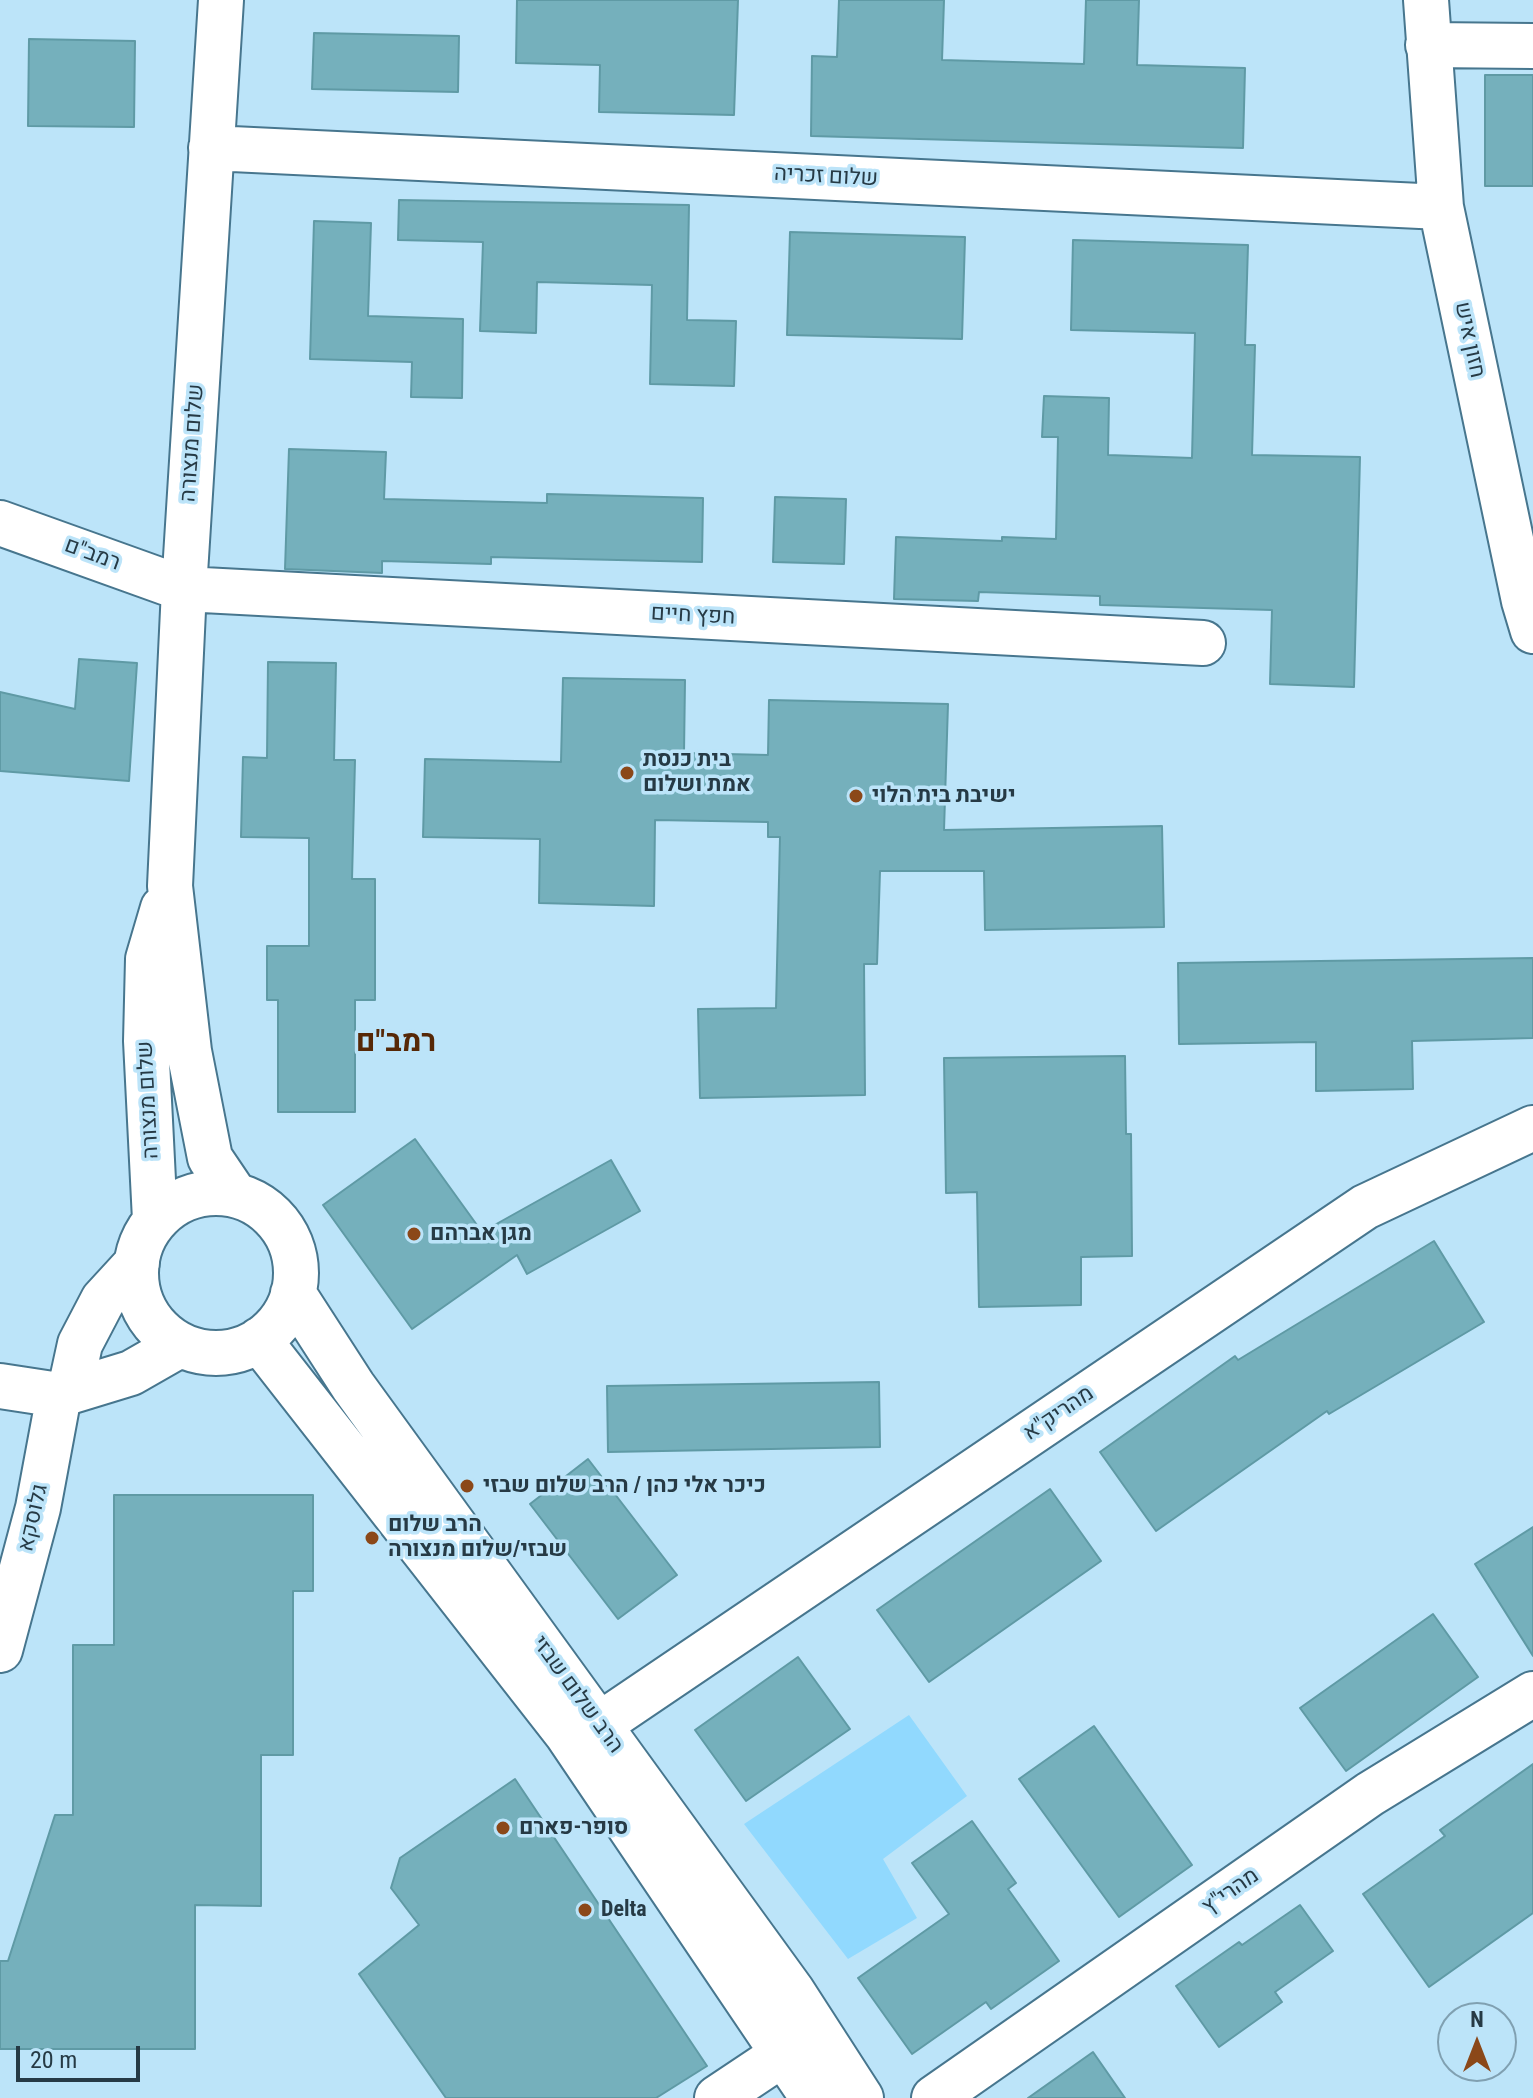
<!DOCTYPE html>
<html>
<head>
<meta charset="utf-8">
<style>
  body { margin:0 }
  #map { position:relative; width:1533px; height:2098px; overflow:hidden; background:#bce4f9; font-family:"Roboto Condensed",sans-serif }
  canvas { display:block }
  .north { position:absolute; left:1437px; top:2002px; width:80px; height:80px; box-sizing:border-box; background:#bce4f9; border:2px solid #80a0b1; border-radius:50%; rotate:0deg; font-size:22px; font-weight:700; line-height:32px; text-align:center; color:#263a45 }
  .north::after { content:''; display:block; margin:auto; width:28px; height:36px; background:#8b4819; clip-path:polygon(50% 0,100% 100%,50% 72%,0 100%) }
  .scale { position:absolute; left:16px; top:2046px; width:124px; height:36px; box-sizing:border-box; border:4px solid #263a45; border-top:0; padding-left:10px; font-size:24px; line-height:28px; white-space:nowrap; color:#263a45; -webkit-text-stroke:6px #bce4f9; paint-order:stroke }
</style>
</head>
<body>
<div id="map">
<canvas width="1533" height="2098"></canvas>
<div class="north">N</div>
<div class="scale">20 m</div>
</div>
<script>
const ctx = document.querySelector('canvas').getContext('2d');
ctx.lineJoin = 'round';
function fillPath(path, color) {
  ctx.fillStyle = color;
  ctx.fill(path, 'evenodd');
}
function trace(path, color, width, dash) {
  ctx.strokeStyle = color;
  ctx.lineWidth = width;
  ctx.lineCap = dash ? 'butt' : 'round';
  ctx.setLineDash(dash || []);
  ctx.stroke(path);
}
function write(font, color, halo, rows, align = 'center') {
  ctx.font = font + ' "Roboto Condensed",Heebo,sans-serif';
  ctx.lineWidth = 7;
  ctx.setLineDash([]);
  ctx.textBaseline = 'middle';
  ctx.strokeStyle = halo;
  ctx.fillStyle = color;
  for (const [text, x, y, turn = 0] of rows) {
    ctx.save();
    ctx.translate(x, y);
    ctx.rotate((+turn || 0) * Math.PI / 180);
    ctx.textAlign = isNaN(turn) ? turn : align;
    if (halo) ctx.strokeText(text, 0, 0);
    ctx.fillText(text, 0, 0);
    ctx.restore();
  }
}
fillPath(new Path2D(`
  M 909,1715 L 967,1796 L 883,1859 L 917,1918 L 848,1959 L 744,1824 Z`), '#91d9fe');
const building = new Path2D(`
  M 517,0 L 738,0 L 734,115 L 599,112 L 600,65 L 516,63 Z
  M 839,0 L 944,0 L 942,60 L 1084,64 L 1086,0 L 1139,0 L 1137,65 L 1245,68 L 1243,148 L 811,136 L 812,56 L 837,57 Z
  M 314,33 L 459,36 L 458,92 L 312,89 Z
  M 29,39 L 135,41 L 134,127 L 28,126 Z
  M 1485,75 L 1533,75 L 1533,186 L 1485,186 Z
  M 399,200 L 689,205 L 687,320 L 736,321 L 734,386 L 650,384 L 652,285 L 537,282 L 536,333 L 480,331 L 483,242 L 398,240 Z
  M 314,221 L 371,223 L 368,316 L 463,319 L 462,398 L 411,397 L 412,362 L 310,359 Z
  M 790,232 L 965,237 L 962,339 L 787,335 Z
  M 1073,240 L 1248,245 L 1245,345 L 1255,345 L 1252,455 L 1360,457 L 1354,687 L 1270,684 L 1272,610 L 1100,605 L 1100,596 L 979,592 L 978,601 L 894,599 L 896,537 L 1002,541 L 1002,537 L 1056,539 L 1058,437 L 1042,437 L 1044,396 L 1109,398 L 1108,455 L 1192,458 L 1195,333 L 1071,330 Z
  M 289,449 L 386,452 L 384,499 L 547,503 L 547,494 L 703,498 L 702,562 L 491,557 L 491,564 L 382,561 L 382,573 L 285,569 Z
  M 775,497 L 846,499 L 844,564 L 773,562 Z
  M 79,659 L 137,663 L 129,781 L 0,771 L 0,692 L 75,709 Z
  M 268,662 L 336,663 L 334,760 L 355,760 L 352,879 L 375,879 L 375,1000 L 355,1000 L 355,1112 L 278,1112 L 278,1000 L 267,1000 L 267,946 L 309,946 L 309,838 L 241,837 L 243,757 L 267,758 Z
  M 563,678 L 685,680 L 684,753 L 768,755 L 769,700 L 948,704 L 944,830 L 1162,826 L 1164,927 L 985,930 L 984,871 L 880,871 L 877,964 L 864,964 L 865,1095 L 700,1098 L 698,1009 L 776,1008 L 780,837 L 768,837 L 768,822 L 655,820 L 654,906 L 539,903 L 540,839 L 423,837 L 425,759 L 561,762 Z
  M 1533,958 L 1533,1038 L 1412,1041 L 1413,1089 L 1316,1091 L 1316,1042 L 1179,1044 L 1178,963 Z
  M 1125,1056 L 1126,1134 L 1131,1134 L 1132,1256 L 1081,1257 L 1081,1305 L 979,1307 L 977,1192 L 946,1193 L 944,1058 Z
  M 415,1139 L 482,1232 L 611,1160 L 640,1211 L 527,1274 L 517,1255 L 412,1329 L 323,1205 Z
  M 1434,1241 L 1484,1322 L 1329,1414 L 1327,1411 L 1156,1531 L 1100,1452 L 1235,1356 L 1238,1360 Z
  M 879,1382 L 880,1447 L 608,1452 L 607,1386 Z
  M 588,1459 L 677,1575 L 618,1619 L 530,1504 Z
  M 1050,1489 L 1101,1561 L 929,1682 L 877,1610 Z
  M 114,1495 L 313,1495 L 313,1591 L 293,1591 L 293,1755 L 261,1755 L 261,1906 L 195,1905 L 195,2049 L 0,2049 L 0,1961 L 8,1961 L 55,1815 L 73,1815 L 73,1645 L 114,1645 Z
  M 1533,1527 L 1533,1656 L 1475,1564 Z
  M 1433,1614 L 1478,1677 L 1346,1771 L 1300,1708 Z
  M 798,1657 L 850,1729 L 746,1801 L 695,1730 Z
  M 1094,1726 L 1192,1865 L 1119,1917 L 1019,1779 Z
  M 1533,1764 L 1533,1913 L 1429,1987 L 1363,1894 L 1445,1836 L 1440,1830 Z
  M 515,1779 L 707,2066 L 656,2098 L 446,2098 L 359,1974 L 419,1925 L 391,1888 L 400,1858 Z
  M 972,1821 L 1016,1883 L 1008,1889 L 1059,1961 L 991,2009 L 986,2002 L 912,2054 L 858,1978 L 949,1914 L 912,1863 Z
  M 1300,1905 L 1333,1951 L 1275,1992 L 1282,2002 L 1219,2047 L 1176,1986 L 1239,1942 L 1242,1945 Z
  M 1093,2052 L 1125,2098 L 1028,2098 Z`);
fillPath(building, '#75b0bc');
trace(building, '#5f9aa5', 2);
const minor = new Path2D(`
  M 221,0 L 184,589 L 170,886 L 189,1051 L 210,1158 L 235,1195
  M 1426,0 L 1441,207 L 1524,601 L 1533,631
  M 1428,45 L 1533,46
  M 211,148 L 1441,207
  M 0,523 L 184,589 L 1203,643
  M136 1273a80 80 0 1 1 160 0a80 80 0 1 1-160 0Z
  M 155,1220 L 146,1041 L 148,959 L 163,908
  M 293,1293 L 353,1386 L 792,1991 L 861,2098
  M 259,1340 L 567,1734 L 813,2098
  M 0,1386 L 59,1395
  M 70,1390 L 80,1344 L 103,1300 L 137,1263
  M 0,1650 L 38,1508 L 59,1395 L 131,1373 L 180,1345
  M 599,1725 L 1365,1207 L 1533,1128
  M 717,2098 L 783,2054
  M 934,2098 L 1370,1794 L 1533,1694`);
trace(minor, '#47768e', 48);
trace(minor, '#fff', 44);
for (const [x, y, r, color] of [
  [627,773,8,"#8b4819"],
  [856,796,8,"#8b4819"],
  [414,1234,8,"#8b4819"],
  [467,1486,8,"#8b4819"],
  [372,1538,8,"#8b4819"],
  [503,1828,8,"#8b4819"],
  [585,1910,8,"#8b4819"]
]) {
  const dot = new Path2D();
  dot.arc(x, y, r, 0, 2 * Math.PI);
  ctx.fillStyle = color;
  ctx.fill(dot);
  trace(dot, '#bce4f9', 3);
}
write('22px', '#263a45', '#bce4f9', [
  ["שלום זכריה",826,177,3],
  ["חזון איש",1469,340,78],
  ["שלום מנצורה",193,443,-86],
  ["רמב\"ם",92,555,20],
  ["חפץ חיים",693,616,3],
  ["שלום מנצורה",149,1100,-93],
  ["מהריק\"א",1059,1414,-34],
  ["גלוסקא",34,1518,-77],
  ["הרב שלום שבזי",577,1695,54],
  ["מהרי\"ץ",1231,1892,-35]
]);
write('bold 22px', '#263a45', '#bce4f9', [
  ["בית כנסת",643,760],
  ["אמת ושלום",643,785],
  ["ישיבת בית הלוי",872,796],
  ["מגן אברהם",430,1234],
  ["כיכר אלי כהן / הרב שלום שבזי",483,1486],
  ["הרב שלום",388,1525],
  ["שבזי/שלום מנצורה",388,1550],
  ["סופר-פארם",519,1828],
  ["Delta",601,1910]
], 'left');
write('bold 30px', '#562807', '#bce4f9', [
  ["רמב\"ם",396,1043]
]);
</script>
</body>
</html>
